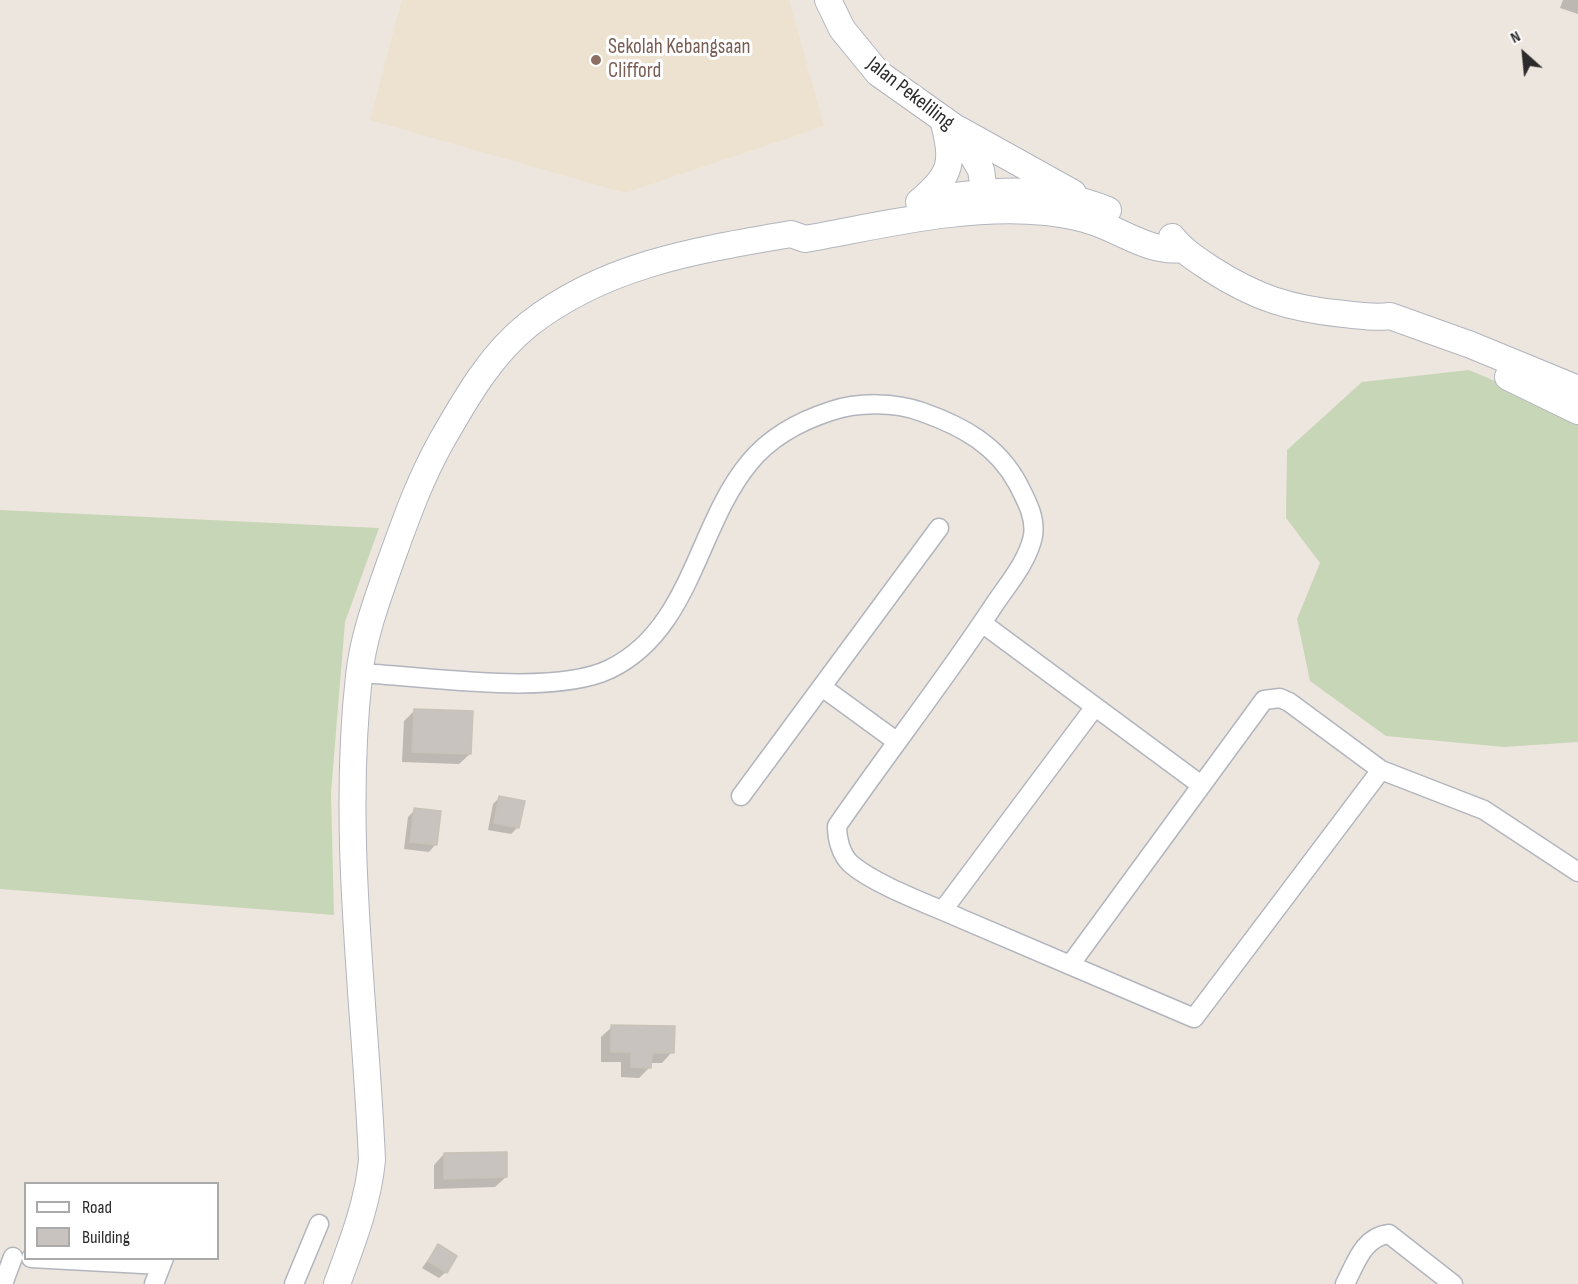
<!DOCTYPE html>
<html>
<head>
<meta charset="utf-8">
<style>
  body { margin:0 }
  #map { position:relative; width:1578px; height:1284px; overflow:hidden; background:#ede6de; font-family:"Sofia Sans Condensed",sans-serif }
  canvas { display:block }
  .legend { position:absolute; left:24px; top:1182px; width:195px; height:78px; box-sizing:border-box; background:#fff; border:2px solid #aaa; margin:0; padding:8px 10px; list-style:none; font-size:18px; color:#2b2b2b }
  .legend li { display:flex; align-items:center; gap:12px; height:30px }
  .legend b { width:30px; border:2px solid #aaa }
  .north { position:absolute; left:1494px; top:24px; width:60px; height:60px; -webkit-text-stroke:4px #fff; paint-order:stroke; rotate:333deg; font-size:16px; font-weight:700; line-height:24px; text-align:center; color:#2b2b2b }
  .north::after { content:''; display:block; margin:auto; width:21px; height:27px; background:#2b2b2b; clip-path:polygon(50% 0,100% 100%,50% 72%,0 100%) }
</style>
</head>
<body>
<div id="map">
<canvas width="1578" height="1284"></canvas>
<ul class="legend">
<li><b style="height:8px;background:#fff"></b>Road</li>
<li><b style="height:16px;background:#c8c3be"></b>Building</li>
</ul>
<div class="north">N</div>
</div>
<script>
const ctx = document.querySelector('canvas').getContext('2d');
ctx.lineJoin = 'round';
function fillPath(path, color) {
  ctx.fillStyle = color;
  ctx.fill(path, 'evenodd');
}
function trace(path, color, width, dash) {
  ctx.strokeStyle = color;
  ctx.lineWidth = width;
  ctx.lineCap = dash ? 'butt' : 'round';
  ctx.setLineDash(dash || []);
  ctx.stroke(path);
}
function write(font, color, halo, rows, align = 'center') {
  ctx.font = font + ' "Sofia Sans Condensed",sans-serif';
  ctx.lineWidth = 6;
  ctx.setLineDash([]);
  ctx.textBaseline = 'middle';
  ctx.strokeStyle = halo;
  ctx.fillStyle = color;
  for (const [text, x, y, turn = 0] of rows) {
    ctx.save();
    ctx.translate(x, y);
    ctx.rotate((+turn || 0) * Math.PI / 180);
    ctx.textAlign = isNaN(turn) ? turn : align;
    if (halo) ctx.strokeText(text, 0, 0);
    ctx.fillText(text, 0, 0);
    ctx.restore();
  }
}
fillPath(new Path2D(`
  M 402,0 L 789,0 L 824,126 L 625,193 L 370,120 Z`), '#ede2cf');
fillPath(new Path2D(`
  M 1469,370 L 1578,416 L 1578,742 L 1504,747 L 1386,736 L 1310,681 L 1297,619 L 1320,563 L 1286,518 L 1287,450 L 1362,382 Z
  M 0,510 L 379,528 L 345,622 L 331,793 L 334,915 L 0,889 Z`), '#c7d6b6');
fillPath(new Path2D(`
  M 1563,0 L 1578,0 L 1578,14 L 1560,8 Z
  M 415,710 L 470,754 L 459,764 L 402,762 L 404,721 Z
  M 500,797 L 518,827 L 511,834 L 488,830 L 493,804 Z
  M 415,810 L 435,845 L 429,852 L 404,849 L 408,817 Z
  M 612,1027 L 672,1052 L 662,1063 L 650,1063 L 650,1067 L 639,1078 L 621,1077 L 621,1062 L 601,1062 L 601,1037 Z
  M 444,1154 L 506,1177 L 495,1187 L 434,1189 L 434,1165 Z
  M 438,1246 L 446,1272 L 439,1278 L 422,1268 Z`), '#0003');
const building = new Path2D(`
  M 414,709 L 473,711 L 471,754 L 412,752 Z
  M 499,796 L 525,801 L 519,828 L 494,823 Z
  M 414,808 L 441,811 L 437,845 L 410,842 Z
  M 611,1025 L 675,1026 L 674,1053 L 652,1053 L 651,1068 L 631,1067 L 631,1052 L 611,1052 Z
  M 507,1152 L 507,1177 L 444,1179 L 444,1153 Z
  M 438,1244 L 457,1256 L 447,1273 L 428,1261 Z`);
fillPath(building, '#c8c3be');
trace(building, '#c8c2b8', 1.5);
const street = new Path2D(`
  M 982,623 L 1201,785
  M 359,673 C 425,676 552,697 610,669 C 691,630 697,526 749,463 C 770,437 800,421 831,411 C 858,402 895,402 922,412 C 962,426 997,445 1018,484 C 1026,500 1036,517 1033,536 C 1028,561 1008,584 994,605 C 944,681 888,752 837,826 C 837,839 841,855 851,864 C 875,885 931,905 962,919 C 1039,952 1117,985 1194,1018 L 1381,770 L 1289,702 L 1280,698 L 1264,700 L 1070,965
  M 822,687 L 896,741
  M 1381,770 L 1484,810 L 1578,872
  M 741,796 L 939,528
  M 943,910 L 1094,708
  M 31,1258 L 161,1265
  M 3,1284 L 13,1257
  M 154,1284 L 164,1258
  M 294,1284 L 319,1224
  M 1345,1284 C 1356,1263 1363,1237 1389,1234 L 1453,1284`);
const secondary = new Path2D(`
  M 828,0 L 842,29 L 878,73 L 957,129 L 981,170 L 984,191
  M 958,129 L 1073,193
  M 935,199 C 999,189 1046,186 1108,210
  M 919,202 C 953,174 954,162 943,119
  M 1172,237 C 1183,251 1196,259 1211,269 C 1256,298 1291,309 1344,314 C 1360,316 1375,318 1390,316 L 1471,345 L 1578,389
  M 1508,377 L 1578,411
  M 337,1284 C 352,1243 368,1203 372,1160 C 365,998 341,837 359,676 C 363,637 377,600 390,563 C 406,519 419,481 442,440 C 466,398 491,354 529,324 C 606,264 698,250 791,234 L 805,239 C 884,225 965,204 1046,212 C 1060,214 1077,216 1091,221 C 1121,230 1149,253 1181,249`);
trace(street, '#b2b5be', 21);
trace(secondary, '#b2b5be', 28);
trace(street, '#fff', 18);
trace(secondary, '#fff', 26);
for (const [x, y, r, color] of [
  [596,60,6,"#8d6e63"]
]) {
  const dot = new Path2D();
  dot.arc(x, y, r, 0, 2 * Math.PI);
  ctx.fillStyle = color;
  ctx.fill(dot);
  trace(dot, '#fff', 2);
}
write('21px', '#785e54', '#fff', [
  ["Sekolah Kebangsaan",608,48],
  ["Clifford",608,72]
], 'left');
write('21px', '#2b2b2b', '#fff', [
  ["Jalan Pekeliling",910,94,38]
]);
</script>
</body>
</html>
